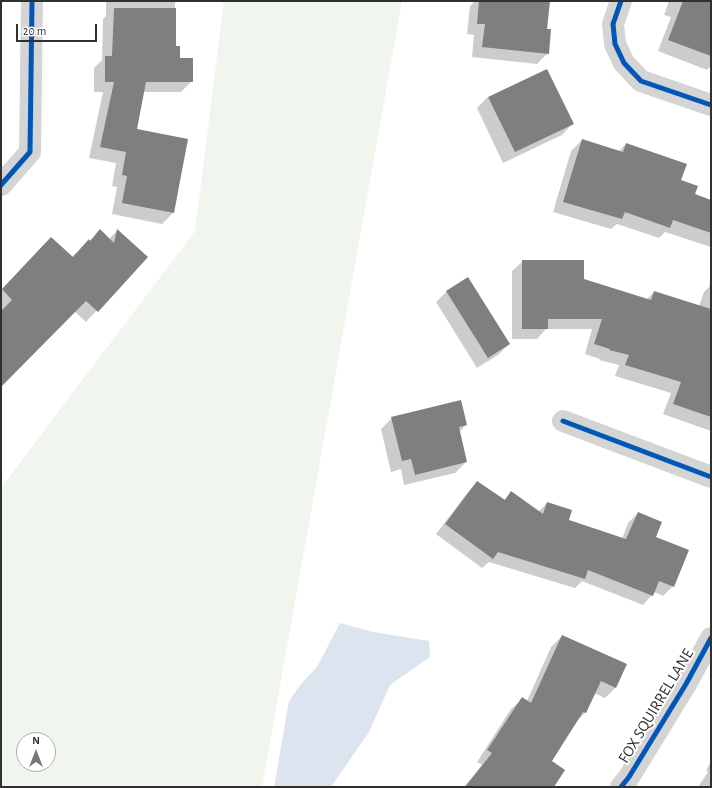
<!DOCTYPE html>
<html>
<head>
<meta charset="utf-8">
<style>
  body { margin:0 }
  #map { position:relative; width:712px; height:788px; overflow:hidden; background:#fff; font-family:"Alegreya Sans",sans-serif }
  canvas { display:block }
  .frame { position:absolute; inset:0; border:2px solid #303030; pointer-events:none }
  .north { position:absolute; left:16px; top:732px; width:40px; height:40px; box-sizing:border-box; background:#fff; border:1px solid #acacac; border-radius:50%; rotate:0deg; font-size:11px; font-weight:700; line-height:16px; text-align:center; color:#303030 }
  .north::after { content:''; display:block; margin:auto; width:14px; height:18px; background:#787878; clip-path:polygon(50% 0,100% 100%,50% 72%,0 100%) }
  .scale { position:absolute; left:16px; top:24px; width:81px; height:18px; box-sizing:border-box; border:2px solid #303030; border-top:0; padding-left:5px; font-size:12px; line-height:14px; white-space:nowrap; color:#303030; -webkit-text-stroke:3px #fff; paint-order:stroke }
</style>
</head>
<body>
<div id="map">
<canvas width="712" height="788"></canvas>
<div class="frame"></div>
<div class="north">N</div>
<div class="scale">20 m</div>
</div>
<script>
const ctx = document.querySelector('canvas').getContext('2d');
ctx.lineJoin = 'round';
function fillPath(path, color) {
  ctx.fillStyle = color;
  ctx.fill(path, 'evenodd');
}
function trace(path, color, width, dash) {
  ctx.strokeStyle = color;
  ctx.lineWidth = width;
  ctx.lineCap = dash ? 'butt' : 'round';
  ctx.setLineDash(dash || []);
  ctx.stroke(path);
}
function write(font, color, halo, rows, align = 'center') {
  ctx.font = font + ' "Alegreya Sans",sans-serif';
  ctx.lineWidth = 4;
  ctx.setLineDash([]);
  ctx.textBaseline = 'middle';
  ctx.strokeStyle = halo;
  ctx.fillStyle = color;
  for (const [text, x, y, turn = 0] of rows) {
    ctx.save();
    ctx.translate(x, y);
    ctx.rotate((+turn || 0) * Math.PI / 180);
    ctx.textAlign = isNaN(turn) ? turn : align;
    if (halo) ctx.strokeText(text, 0, 0);
    ctx.fillText(text, 0, 0);
    ctx.restore();
  }
}
fillPath(new Path2D(`
  M 224,1 L 402,1 L 262,787 L 1,787 L 1,488 L 195,231 ZM 24,740 L 48,740 L 48,764 L 24,764 Z`), '#f0f5ed');
fillPath(new Path2D(`
  M 340,623 L 373,632 L 429,641 L 430,657 L 390,685 L 369,732 L 331,787 L 274,787 L 289,701 L 301,684 L 317,667 Z`), '#dce4f0');
fillPath(new Path2D(`
  M 106,1 L 175,1 L 175,47 L 179,59 L 192,81 L 181,92 L 143,92 L 136,130 L 173,213 L 162,224 L 112,214 L 117,187 L 112,186 L 116,163 L 89,158 L 103,92 L 94,92 L 94,68 L 102,60 L 103,19 L 106,16 Z
  M 475,1 L 549,1 L 546,30 L 548,53 L 537,64 L 472,57 L 474,35 L 467,34 L 470,6 Z
  M 669,1 L 711,1 L 711,66 L 707,70 L 658,51 L 671,17 L 664,15 Z
  M 488,97 L 572,124 L 562,135 L 503,163 L 477,108 Z
  M 582,140 L 619,151 L 626,144 L 680,180 L 694,194 L 711,201 L 711,247 L 665,232 L 659,238 L 617,224 L 611,229 L 553,212 L 571,151 Z
  M 117,231 L 146,257 L 86,322 L 74,311 L 1,386 L 1,312 L 2,311 L 1,310 L 1,291 L 40,249 L 72,257 L 89,240 L 90,241 L 109,239 Z
  M 523,261 L 646,300 L 654,292 L 699,306 L 704,292 L 709,287 L 711,280 L 711,431 L 663,414 L 671,393 L 615,376 L 619,365 L 599,360 L 600,359 L 585,354 L 592,329 L 546,329 L 537,339 L 512,339 L 512,271 Z
  M 447,291 L 509,344 L 498,355 L 477,368 L 436,302 Z
  M 392,418 L 466,425 L 459,432 L 466,462 L 455,473 L 404,485 L 401,469 L 391,472 L 381,429 Z
  M 478,482 L 504,500 L 511,492 L 538,512 L 547,503 L 567,520 L 622,539 L 628,523 L 638,513 L 654,538 L 673,586 L 663,596 L 654,592 L 652,595 L 643,605 L 582,581 L 575,588 L 489,562 L 482,568 L 436,534 L 468,492 Z
  M 562,636 L 616,687 L 605,698 L 594,693 L 585,713 L 574,724 L 550,761 L 552,787 L 464,787 L 482,765 L 477,762 L 511,709 L 522,699 L 527,701 L 551,647 Z
  M 711,761 L 711,787 L 698,787 L 708,772 L 706,771 Z`), '#0003');
fillPath(new Path2D(`
  M 479,1 L 550,1 L 547,29 L 551,29 L 549,54 L 482,47 L 485,24 L 477,24 Z
  M 683,1 L 711,1 L 711,56 L 668,40 Z
  M 114,8 L 176,8 L 176,46 L 180,46 L 180,58 L 193,58 L 193,82 L 146,82 L 137,129 L 188,139 L 174,213 L 122,203 L 127,176 L 122,175 L 126,152 L 100,147 L 114,82 L 105,82 L 105,56 L 112,56 Z
  M 547,69 L 574,124 L 515,152 L 488,97 Z
  M 582,139 L 623,152 L 626,143 L 687,164 L 681,180 L 698,186 L 695,194 L 711,200 L 711,233 L 673,220 L 670,228 L 625,212 L 622,219 L 563,202 Z
  M 100,229 L 114,243 L 117,229 L 148,257 L 98,312 L 86,301 L 1,387 L 1,311 L 12,300 L 2,289 L 51,237 L 73,257 L 89,239 L 90,241 Z
  M 522,260 L 584,260 L 584,279 L 651,300 L 654,291 L 711,309 L 711,417 L 673,404 L 681,382 L 625,365 L 629,355 L 609,350 L 610,349 L 594,344 L 602,319 L 548,319 L 548,329 L 522,329 Z
  M 468,277 L 510,344 L 488,358 L 446,291 Z
  M 461,400 L 467,425 L 459,427 L 467,462 L 415,475 L 411,459 L 402,461 L 391,417 Z
  M 477,481 L 505,500 L 511,491 L 543,514 L 547,502 L 572,510 L 569,520 L 626,539 L 638,512 L 662,522 L 656,537 L 689,550 L 674,587 L 659,581 L 653,596 L 588,570 L 585,579 L 498,552 L 493,559 L 445,524 Z
  M 562,635 L 627,664 L 616,688 L 601,681 L 586,713 L 583,712 L 552,761 L 565,770 L 554,787 L 465,787 L 492,753 L 487,750 L 522,697 L 531,703 Z`), '#7f7f7f');
trace(new Path2D(`
  M 621,1 L 613,24 L 615,44 L 624,63 L 641,81 L 711,105
  M 1,185 L 30,152 L 32,1
  M 563,421 L 711,477
  M 621,787 L 629,777 L 686,684 L 711,638`), '#d4d4d4', 22);
trace(new Path2D(`
  M 621,1 L 613,24 L 615,44 L 624,63 L 641,81 L 711,105
  M 1,185 L 30,152 L 32,1
  M 563,421 L 711,477
  M 621,787 L 629,777 L 686,684 L 711,638`), '#0057b8', 5);
write('16px', '#303030', '#fff', [
  ["FOX SQUIRREL LANE",656,706,-59]
]);
</script>
</body>
</html>
